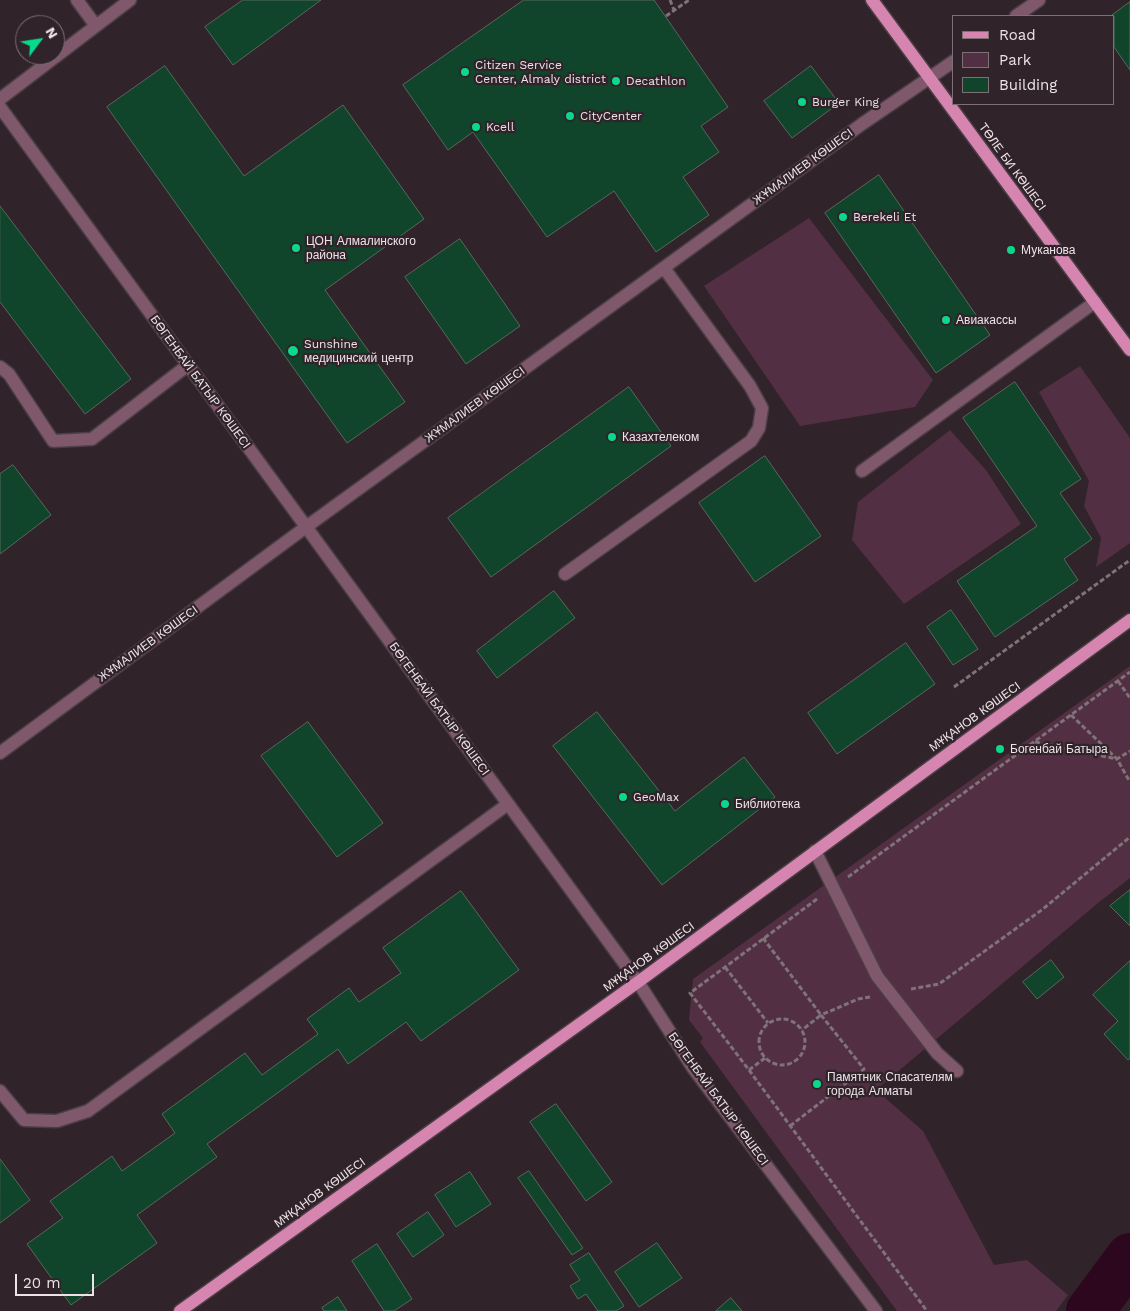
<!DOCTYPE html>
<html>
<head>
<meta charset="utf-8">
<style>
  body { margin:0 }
  #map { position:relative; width:1130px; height:1311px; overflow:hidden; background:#31232a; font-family:"Work Sans",sans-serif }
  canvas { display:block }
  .legend { position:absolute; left:952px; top:15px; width:162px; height:90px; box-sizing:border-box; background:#31232a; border:1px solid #7c7076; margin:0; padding:6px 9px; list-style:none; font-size:15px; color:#ece3e7 }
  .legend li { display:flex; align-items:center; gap:10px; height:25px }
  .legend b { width:25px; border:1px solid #7c7076 }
  .north { position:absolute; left:15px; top:15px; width:50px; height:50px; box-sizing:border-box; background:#31232a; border:1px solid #7c7076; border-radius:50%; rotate:59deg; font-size:14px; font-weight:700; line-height:20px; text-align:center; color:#ece3e7 }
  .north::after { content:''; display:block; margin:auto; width:18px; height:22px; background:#0ad98b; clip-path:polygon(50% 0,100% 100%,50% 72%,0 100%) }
  .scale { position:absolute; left:15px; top:1274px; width:79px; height:22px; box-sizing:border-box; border:2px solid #ece3e7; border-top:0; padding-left:6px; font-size:15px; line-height:18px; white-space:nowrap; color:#ece3e7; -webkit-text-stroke:4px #31232a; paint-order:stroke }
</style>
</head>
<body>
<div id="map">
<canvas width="1130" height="1311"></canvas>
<ul class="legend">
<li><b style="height:6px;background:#d585b0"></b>Road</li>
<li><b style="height:14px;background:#532f43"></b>Park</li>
<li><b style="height:14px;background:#10442b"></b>Building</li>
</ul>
<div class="north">N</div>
<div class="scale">20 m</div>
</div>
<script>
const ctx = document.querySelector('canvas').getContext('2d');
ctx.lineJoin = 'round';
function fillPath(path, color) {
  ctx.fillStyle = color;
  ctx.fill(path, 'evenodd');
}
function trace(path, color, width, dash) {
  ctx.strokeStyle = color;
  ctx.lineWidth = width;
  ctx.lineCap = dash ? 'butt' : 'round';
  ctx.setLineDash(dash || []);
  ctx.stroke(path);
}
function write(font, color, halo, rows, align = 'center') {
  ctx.font = font + ' "Work Sans",sans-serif';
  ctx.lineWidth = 4.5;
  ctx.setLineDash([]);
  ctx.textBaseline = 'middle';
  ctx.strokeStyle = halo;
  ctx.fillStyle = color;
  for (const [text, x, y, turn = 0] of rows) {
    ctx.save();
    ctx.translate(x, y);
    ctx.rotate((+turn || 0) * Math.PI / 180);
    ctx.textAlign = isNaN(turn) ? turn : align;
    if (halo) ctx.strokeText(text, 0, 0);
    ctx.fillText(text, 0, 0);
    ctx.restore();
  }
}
fillPath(new Path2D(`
  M 809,218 L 933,380 L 915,407 L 800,426 L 704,286 Z
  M 1080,366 L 1130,438 L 1130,543 L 1096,567 L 1101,538 L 1084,506 L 1089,481 L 1039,392 Z
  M 950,430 L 986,470 L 1021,524 L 904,604 L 852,540 L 858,502 Z
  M 1130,666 L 1130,878 L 1098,903 L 876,1090 L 923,1131 L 994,1265 L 1027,1260 L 1068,1295 L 1056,1311 L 897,1311 L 700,1042 L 703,1038 L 689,1020 L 693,979 Z`), '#532f43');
trace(new Path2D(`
  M 1090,1311 L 1130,1257`), '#2d071e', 48);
const building = new Path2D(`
  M 243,0 L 321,0 L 233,65 L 205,27 Z
  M 524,0 L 654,0 L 728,107 L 701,126 L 719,152 L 683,177 L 709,215 L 656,252 L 614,191 L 547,237 L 473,132 L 448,150 L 403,85 Z
  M 1130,2 L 1130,70 L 1114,47 L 1114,16 L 1111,16 Z
  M 165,66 L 244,176 L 343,105 L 424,219 L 325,290 L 405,402 L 347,443 L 107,107 Z
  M 811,66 L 839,103 L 792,138 L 764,101 Z
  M 879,175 L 990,335 L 936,373 L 825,213 Z
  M 0,206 L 131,379 L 85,414 L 0,302 Z
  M 460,239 L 520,326 L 466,364 L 405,277 Z
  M 1015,382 L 1081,479 L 1060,493 L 1092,539 L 1064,559 L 1078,580 L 995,637 L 957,581 L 1037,526 L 963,418 Z
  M 629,387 L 671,446 L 491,577 L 448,518 Z
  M 765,456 L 821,536 L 755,582 L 699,503 Z
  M 13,465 L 51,515 L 0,554 L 0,474 Z
  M 554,591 L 575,618 L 497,678 L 477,651 Z
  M 951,610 L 978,649 L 953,665 L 927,627 Z
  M 906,643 L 935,684 L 837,754 L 808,713 Z
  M 597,712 L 675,811 L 744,757 L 775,797 L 662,885 L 553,746 Z
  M 308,722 L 383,823 L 337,857 L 261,756 Z
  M 1130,890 L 1130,926 L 1110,906 Z
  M 461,891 L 519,970 L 421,1041 L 406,1022 L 348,1064 L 338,1049 L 207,1144 L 217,1157 L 137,1215 L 157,1243 L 71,1305 L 27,1244 L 63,1218 L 50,1201 L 112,1156 L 122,1171 L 175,1133 L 162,1114 L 245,1053 L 262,1075 L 318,1034 L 307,1019 L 349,988 L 359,1002 L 401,973 L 383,948 Z
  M 1051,960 L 1064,977 L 1037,999 L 1023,982 Z
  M 1130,961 L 1130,1058 L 1128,1060 L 1104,1034 L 1118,1021 L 1093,995 Z
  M 556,1104 L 612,1182 L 586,1201 L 530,1122 Z
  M 0,1159 L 30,1200 L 0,1223 Z
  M 529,1171 L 583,1248 L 572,1255 L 518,1178 Z
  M 470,1172 L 491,1204 L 456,1227 L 435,1195 Z
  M 428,1212 L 444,1235 L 413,1257 L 397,1234 Z
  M 657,1243 L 682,1278 L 639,1307 L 615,1272 Z
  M 377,1244 L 412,1299 L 394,1311 L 384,1311 L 352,1261 Z
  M 589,1253 L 624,1306 L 616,1311 L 598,1311 L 586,1294 L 578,1299 L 570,1286 L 580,1280 L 570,1265 Z
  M 338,1297 L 347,1311 L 324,1311 L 322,1308 Z
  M 731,1298 L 742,1311 L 716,1311 Z`);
fillPath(building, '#10442b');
trace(building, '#58685e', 1);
const minor = new Path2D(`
  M 77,0 L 96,26
  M 1016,16 L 1039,0
  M 0,99 L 130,0
  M 0,107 L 638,982 L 693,1068 L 876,1311
  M 0,367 L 9,374 L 53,441 L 92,439 L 188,365
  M 862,471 L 1095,302
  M 565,574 L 751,441 L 759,428 L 762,408 L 750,386 L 664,268
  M 0,753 L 306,527 L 862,124 L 954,61
  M 815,851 L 877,976 L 937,1053 L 957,1071
  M 0,1091 L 24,1120 L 57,1121 L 88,1111 L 508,804`);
const major = new Path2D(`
  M 872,0 L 1130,350
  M 180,1311 L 638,982 L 1130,620`);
trace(minor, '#4b3e44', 15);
trace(major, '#4b3e44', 15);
trace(new Path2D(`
  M 670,0 L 674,10
  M 666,16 L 689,0
  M 1118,681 L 1130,698
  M 954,687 L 1130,560
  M 1071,715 L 1117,759 L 1130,782
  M 1035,742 L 1117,759 L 1130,751
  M 848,877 L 1130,672
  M 817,899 L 690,993 L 749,1070 L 927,1311
  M 763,938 L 821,1015 L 802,1030
  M 725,967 L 768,1023
  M 911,989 L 939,984 L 1043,909 L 1130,837
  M759 1042a23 23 0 1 1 46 0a23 23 0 1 1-46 0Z
  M 749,1070 L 765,1058
  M 790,1126 L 864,1069 L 821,1015 L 858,999 L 870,997`), '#7f7379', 3, [5, 2.5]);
trace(minor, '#7f586c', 12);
trace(major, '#d585b0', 12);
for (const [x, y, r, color] of [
  [465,72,5,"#0ad98b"],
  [616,81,5,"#0ad98b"],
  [802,102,5,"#0ad98b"],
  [570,116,5,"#0ad98b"],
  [476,127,5,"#0ad98b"],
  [843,217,5,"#0ad98b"],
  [296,248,5,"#0ad98b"],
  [1011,250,5,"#0ad98b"],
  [946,320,5,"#0ad98b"],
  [293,351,6,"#0ad98b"],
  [612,437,5,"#0ad98b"],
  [1000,749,5,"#0ad98b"],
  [623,797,5,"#0ad98b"],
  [725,804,5,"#0ad98b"],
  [817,1084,5,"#0ad98b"]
]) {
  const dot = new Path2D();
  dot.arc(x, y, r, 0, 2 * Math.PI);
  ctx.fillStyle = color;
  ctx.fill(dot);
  trace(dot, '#31232a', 2);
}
write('12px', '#ece3e7', '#31232a', [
  ["Citizen Service",475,65],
  ["Center, Almaly district",475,79],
  ["Decathlon",626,81],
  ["Burger King",812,102],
  ["CityCenter",580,116],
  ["Kcell",486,127],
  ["Berekeli Et",853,217],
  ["ЦОН Алмалинского",306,241],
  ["района",306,255],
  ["Муканова",1021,250],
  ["Авиакассы",956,320],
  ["Sunshine",304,344],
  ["медицинский центр",304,358],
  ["Казахтелеком",622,437],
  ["Богенбай Батыра",1010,749],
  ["GeoMax",633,797],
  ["Библиотека",735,804],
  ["Памятник Спасателям",827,1077],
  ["города Алматы",827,1091]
], 'left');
write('12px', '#ece3e7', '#31232a', [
  ["ЖҰМАЛИЕВ КӨШЕСІ",803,167,-36],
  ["ТӨЛЕ БИ КӨШЕСІ",1012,167,54],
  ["БӨГЕНБАЙ БАТЫР КӨШЕСІ",200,382,54],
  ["ЖҰМАЛИЕВ КӨШЕСІ",475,405,-36],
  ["ЖҰМАЛИЕВ КӨШЕСІ",148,644,-36],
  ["БӨГЕНБАЙ БАТЫР КӨШЕСІ",439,709,54],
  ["МҰҚАНОВ КӨШЕСІ",975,717,-36],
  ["МҰҚАНОВ КӨШЕСІ",649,957,-36],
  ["БӨГЕНБАЙ БАТЫР КӨШЕСІ",718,1099,54],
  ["МҰҚАНОВ КӨШЕСІ",320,1193,-36]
]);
</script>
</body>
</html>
